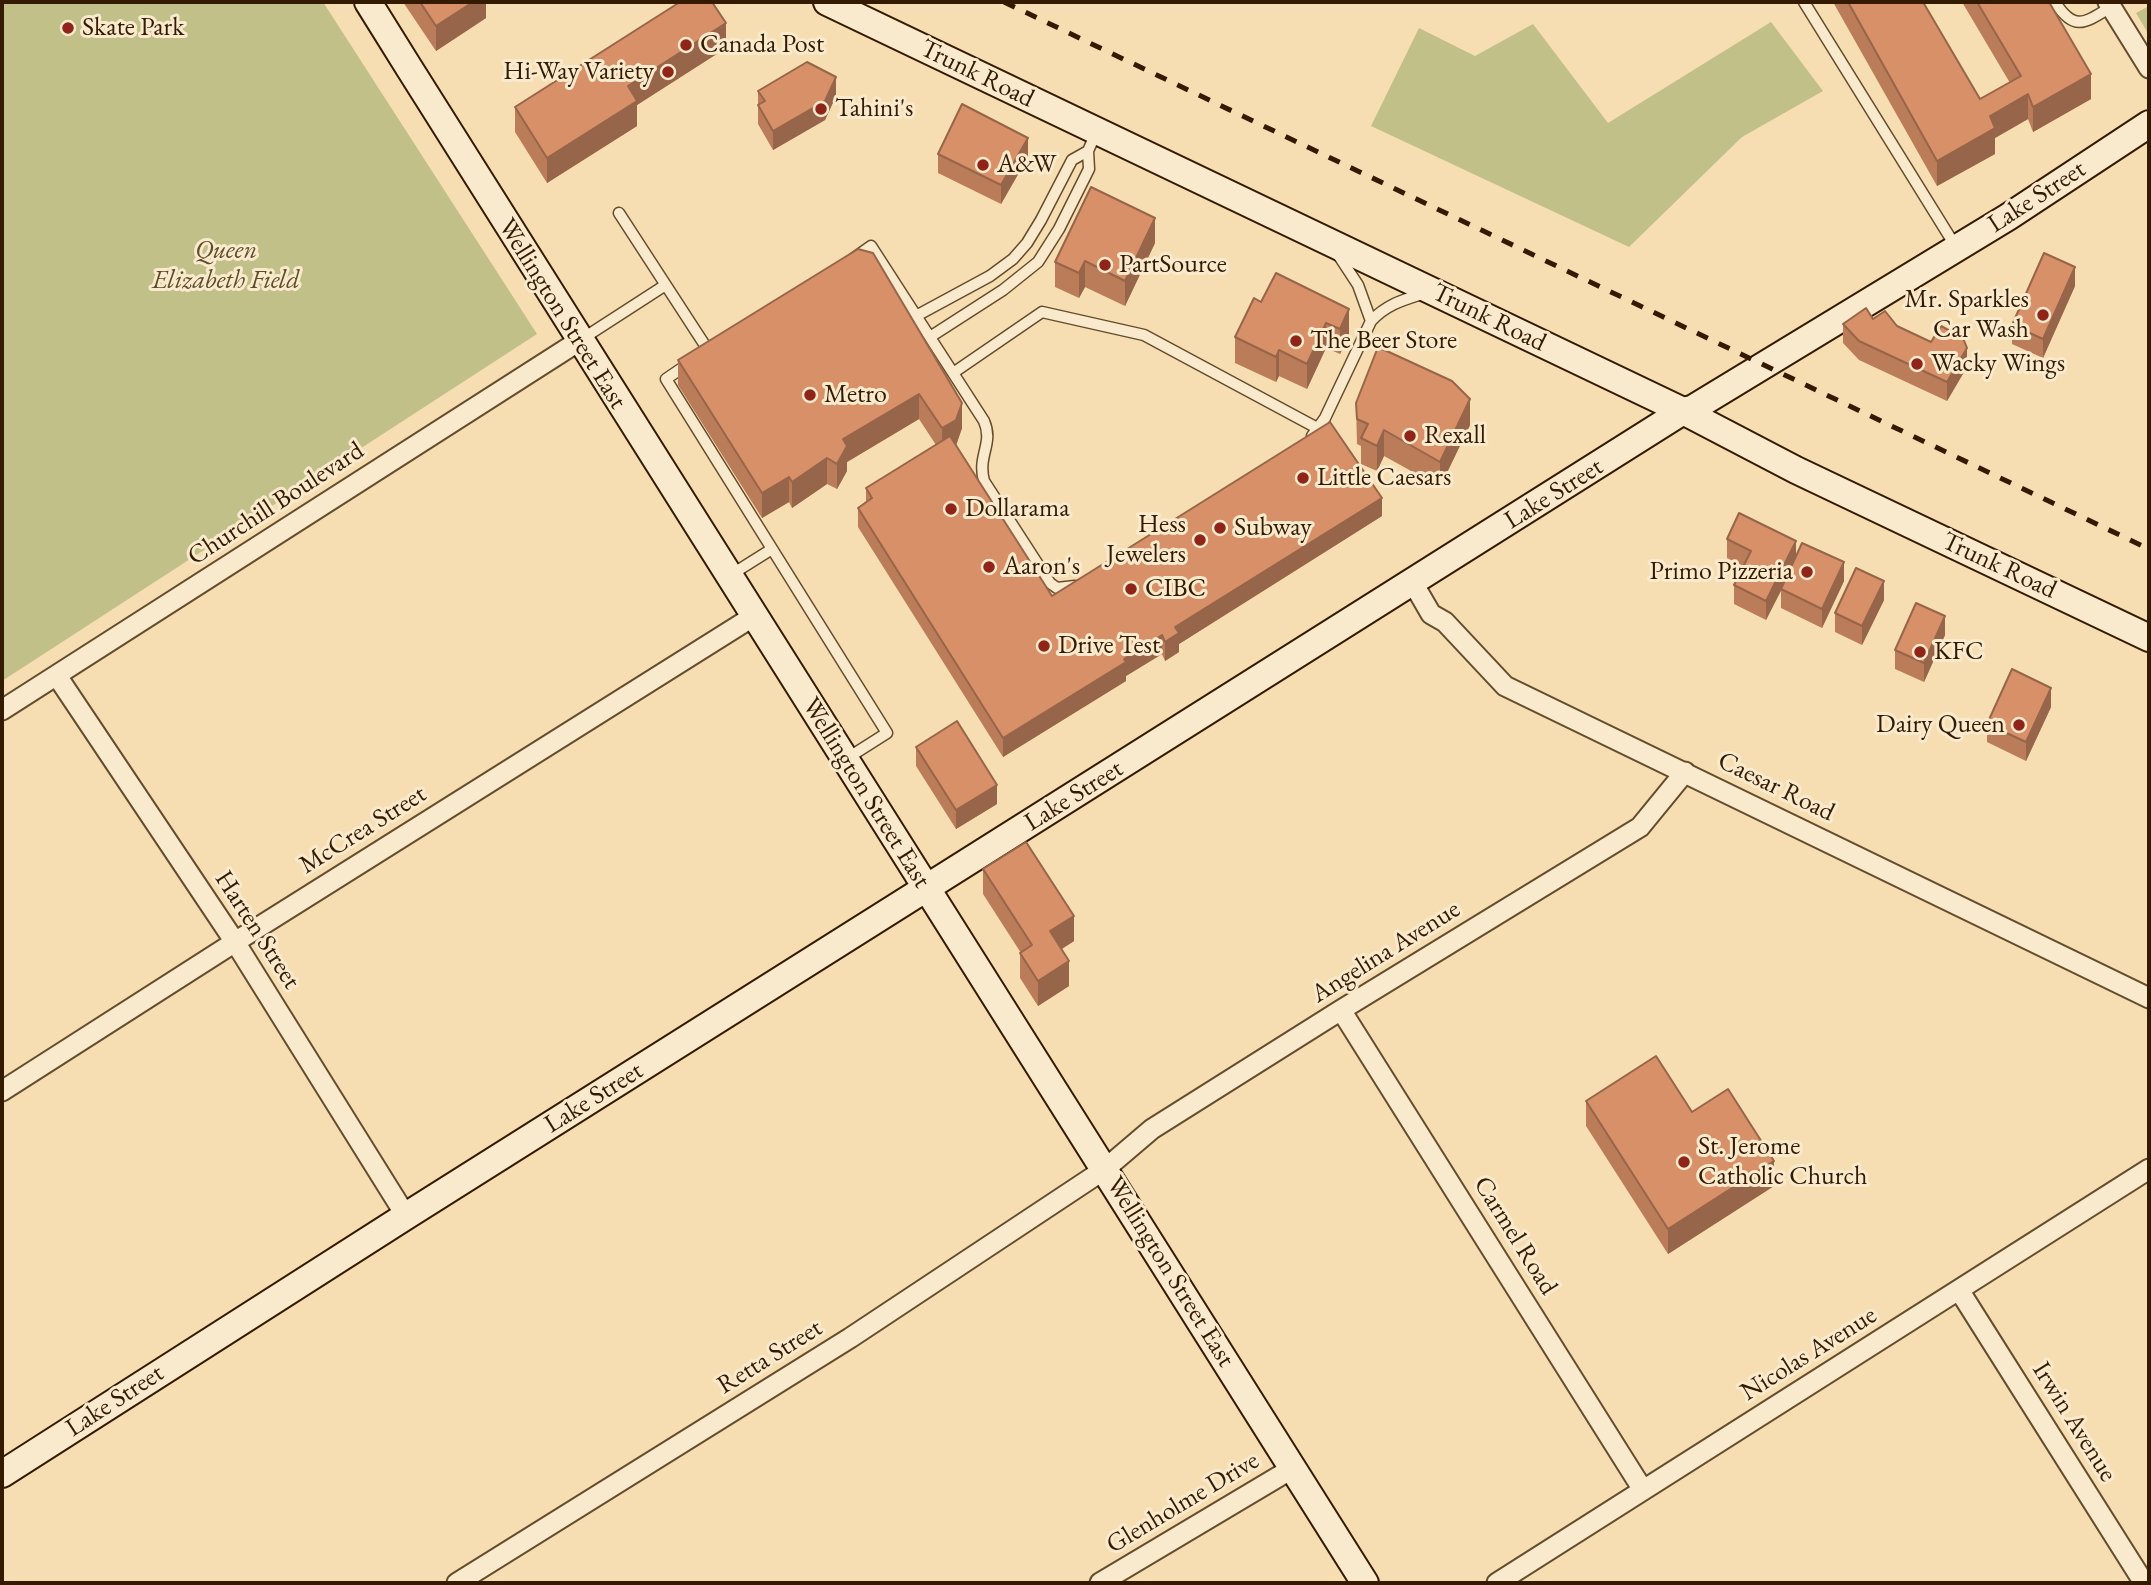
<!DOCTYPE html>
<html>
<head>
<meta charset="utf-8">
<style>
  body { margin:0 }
  #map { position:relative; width:2151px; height:1585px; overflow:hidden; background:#f6deb2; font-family:"EB Garamond",serif }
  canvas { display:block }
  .frame { position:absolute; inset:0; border:4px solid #341b00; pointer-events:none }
</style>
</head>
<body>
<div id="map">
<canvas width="2151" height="1585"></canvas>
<div class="frame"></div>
</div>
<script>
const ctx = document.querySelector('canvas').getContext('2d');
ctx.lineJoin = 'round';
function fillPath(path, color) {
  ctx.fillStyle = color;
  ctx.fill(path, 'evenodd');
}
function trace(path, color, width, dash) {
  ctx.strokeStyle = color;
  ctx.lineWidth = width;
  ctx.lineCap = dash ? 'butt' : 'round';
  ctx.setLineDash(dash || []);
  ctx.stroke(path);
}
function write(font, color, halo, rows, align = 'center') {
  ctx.font = font + ' "EB Garamond",serif';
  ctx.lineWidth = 6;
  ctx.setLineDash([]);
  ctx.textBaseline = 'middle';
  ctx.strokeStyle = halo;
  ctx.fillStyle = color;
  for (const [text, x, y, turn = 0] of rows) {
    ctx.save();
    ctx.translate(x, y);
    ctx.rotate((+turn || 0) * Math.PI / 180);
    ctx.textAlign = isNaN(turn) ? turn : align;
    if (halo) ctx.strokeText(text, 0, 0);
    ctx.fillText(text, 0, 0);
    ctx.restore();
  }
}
fillPath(new Path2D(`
  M 2,2 L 323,2 L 537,334 L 2,681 Z
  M 2149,6 L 2149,35 L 2136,13 Z
  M 1771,22 L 1823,91 L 1742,137 L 1629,247 L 1371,126 L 1419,28 L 1475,56 L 1533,24 L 1608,123 Z`), '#c1c088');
const lane = new Path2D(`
  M 1804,2 L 1956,247
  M 2055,2 C 2074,32 2085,23 2111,7
  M 619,213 L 708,350
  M 1337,253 L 1358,285 L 1371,321
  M 854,258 L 871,246 L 984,421 C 994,444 977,455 984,481 L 1050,583 L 1057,588 L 1075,586
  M 916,316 L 990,276 L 1013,259 L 1027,243 L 1041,220 L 1072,160 L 1088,151
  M 930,337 L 1003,290 L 1038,262 L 1059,229 L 1089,169 L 1088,151 L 1096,133
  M 582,339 L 664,286
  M 688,364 L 666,379 L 887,733 L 846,759
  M 953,373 L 1042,312 L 1144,335 L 1319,429
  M 1312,436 L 1325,418 L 1371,321 C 1387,304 1403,300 1425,293
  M 729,576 L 772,549`);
const street = new Path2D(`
  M 2108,2 L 2149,68
  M 1413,583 L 1431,614 L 1445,622 L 1505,686 L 2149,998
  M 57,676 L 235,942 L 406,1216
  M 2,710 L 579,341
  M 1341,1010 L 1643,1490
  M 2,1091 L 235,942 L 754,616
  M 1959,1290 L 2144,1583
  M 457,1583 L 850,1338 L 1105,1169 L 1152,1129 L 1341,1010 L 1640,827 L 1685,772
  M 1100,1583 L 1293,1468
  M 1497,1583 L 2149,1169`);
const secondary = new Path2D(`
  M 368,2 C 697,531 1034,1055 1365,1583
  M 827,2 L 1683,411 L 1796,470 L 2149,638
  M 2,1474 L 406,1216 L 1683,411 L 1692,409 L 2008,217 L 2149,124`);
trace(lane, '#644c2c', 13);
trace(street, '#644c2c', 23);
trace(secondary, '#341b00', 30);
trace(lane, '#f9eacd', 10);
trace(street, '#f9eacd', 19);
trace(secondary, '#f9eacd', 26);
trace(new Path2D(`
  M 1004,2 L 2149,549`), '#341b00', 5, [12, 12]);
fillPath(new Path2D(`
  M 403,2 L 486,2 L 486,18 L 436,51 Z
  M 1833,2 L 1923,2 L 1980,99 L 2010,83 L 1962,2 L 2049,2 L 2091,99 L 2033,132 L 2028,119 L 1995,138 L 1995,154 L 1937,186 Z
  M 726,48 L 637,105 L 637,126 L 547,183 L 515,132 L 515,107 Z
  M 758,91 L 836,96 L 825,120 L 773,150 L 758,124 Z
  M 938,154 L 1028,157 L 1001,204 L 938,173 Z
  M 1155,243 L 1125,306 L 1085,287 L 1079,298 L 1055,287 L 1055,262 Z
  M 858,249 L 962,428 L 956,446 L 1052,596 L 1382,516 L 1179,644 L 1179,652 L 1165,661 L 1162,654 L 1126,676 L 1126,681 L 1003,757 L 858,527 L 858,508 L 866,503 L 866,488 L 936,445 L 919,419 L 847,462 L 847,471 L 837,489 L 827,484 L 792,508 L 789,502 L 762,518 L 678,385 L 678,360 Z
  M 1276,273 L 1349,334 L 1340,354 L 1326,348 L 1307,389 L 1279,376 L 1276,382 L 1235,363 L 1235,337 L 1261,302 Z
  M 2075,286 L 2043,358 L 2012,344 L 2012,325 Z
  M 1873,319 L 1897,326 L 1931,342 L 1967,367 L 1947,401 L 1859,360 L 1843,343 L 1843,324 Z
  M 1356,403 L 1470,425 L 1440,487 L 1384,456 L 1377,471 L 1361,464 L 1361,446 L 1357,444 Z
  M 1727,539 L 1796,557 L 1844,581 L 1822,628 L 1781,608 L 1781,591 L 1766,620 L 1734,604 L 1734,585 L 1743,566 L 1727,558 Z
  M 1884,600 L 1862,645 L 1835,632 L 1835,613 Z
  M 1945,635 L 1924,682 L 1895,669 L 1895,650 Z
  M 2051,707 L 2026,761 L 1987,742 L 1987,724 Z
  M 916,747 L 997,804 L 956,829 L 916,766 Z
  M 983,869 L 1074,941 L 1062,949 L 1069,986 L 1038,1006 L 1020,978 L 1020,953 L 1021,953 L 983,894 Z
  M 1586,1101 L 1774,1186 L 1668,1254 L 1586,1126 Z`), '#ba7c59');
fillPath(new Path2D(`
  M 473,2 L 486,2 L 486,18 L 436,51 L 436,26 Z
  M 726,23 L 726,48 L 637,105 L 637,126 L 547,183 L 547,158 L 628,86 Z
  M 2091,74 L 2091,99 L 2033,132 L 2033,107 Z
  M 836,77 L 836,96 L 825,120 L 773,150 L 773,131 Z
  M 2028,94 L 2028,119 L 1995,138 L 1995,154 L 1937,186 L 1937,161 L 1990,116 Z
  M 1028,138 L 1028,157 L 1001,204 L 1001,185 Z
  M 1155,218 L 1155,243 L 1125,306 L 1125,281 Z
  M 1085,261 L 1085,287 L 1079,298 L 1079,273 Z
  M 2075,267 L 2075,286 L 2043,358 L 2043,339 Z
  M 1349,309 L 1349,334 L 1340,354 L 1340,329 Z
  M 1326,323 L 1326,348 L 1307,389 L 1307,364 Z
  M 1967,348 L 1967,367 L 1947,401 L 1947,382 Z
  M 1279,350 L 1279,376 L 1276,382 L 1276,357 Z
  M 919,394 L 919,419 L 847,462 L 847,471 L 837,489 L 837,464 L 843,439 Z
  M 1470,399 L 1470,425 L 1440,487 L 1440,462 Z
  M 962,403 L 962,428 L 956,445 L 942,453 L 942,428 Z
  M 1384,430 L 1384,456 L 1377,471 L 1377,446 Z
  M 827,458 L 827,484 L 792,508 L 792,482 Z
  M 789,477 L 789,502 L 762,518 L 762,493 Z
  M 1382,498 L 1382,516 L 1179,644 L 1179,652 L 1165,661 L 1165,642 L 1175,627 Z
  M 1796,541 L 1796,560 L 1766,620 L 1766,601 Z
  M 1844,562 L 1844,581 L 1822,628 L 1822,609 Z
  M 1884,581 L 1884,600 L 1862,645 L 1862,626 Z
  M 1945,616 L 1945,635 L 1924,682 L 1924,663 Z
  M 1162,635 L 1162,654 L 1126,676 L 1126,681 L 1003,757 L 1003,738 Z
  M 2051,688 L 2051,707 L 2026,761 L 2026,742 Z
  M 997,785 L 997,804 L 956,829 L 956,810 Z
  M 1074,916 L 1074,941 L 1050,956 L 1050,931 Z
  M 1069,961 L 1069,986 L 1038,1006 L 1038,981 Z
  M 1774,1161 L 1774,1186 L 1668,1254 L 1668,1229 Z`), '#976549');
const building = new Path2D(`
  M 420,2 L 473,2 L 436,26 Z
  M 680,2 L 712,2 L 726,23 L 628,86 L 637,101 L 547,158 L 515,107 Z
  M 1848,2 L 1923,2 L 1980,99 L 2021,76 L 1977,2 L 2049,2 L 2091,74 L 2033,107 L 2028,94 L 1990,116 L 1995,128 L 1937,161 Z
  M 807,62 L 836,77 L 825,101 L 773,131 L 758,105 L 765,101 L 758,91 Z
  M 962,104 L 1028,138 L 1001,185 L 938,154 Z
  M 1091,187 L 1155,218 L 1125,281 L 1085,261 L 1079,273 L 1055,262 Z
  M 858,249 L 873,253 L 962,403 L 956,420 L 942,428 L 919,394 L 843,439 L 847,446 L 837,464 L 827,458 L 792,482 L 789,477 L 762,493 L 678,360 Z
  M 2044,253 L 2075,267 L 2043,339 L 2012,325 Z
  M 1276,273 L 1349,309 L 1340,329 L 1326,323 L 1307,364 L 1279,350 L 1276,357 L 1235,337 L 1254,298 L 1261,302 Z
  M 1866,308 L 1873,319 L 1885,311 L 1897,326 L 1931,342 L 1941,326 L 1963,338 L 1967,348 L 1947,382 L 1859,341 L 1843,324 Z
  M 1378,347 L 1452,381 L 1470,399 L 1440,462 L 1384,430 L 1377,446 L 1361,438 L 1368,424 L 1357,419 L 1356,403 Z
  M 1330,422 L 1382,498 L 1175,627 L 1179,633 L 1165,642 L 1162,635 L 1124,659 L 1126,662 L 1003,738 L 858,508 L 872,498 L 866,488 L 950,436 L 1052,596 Z
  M 1739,513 L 1796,541 L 1766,601 L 1734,585 L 1751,551 L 1727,539 Z
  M 1802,543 L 1844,562 L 1822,609 L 1781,589 Z
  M 1856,568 L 1884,581 L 1862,626 L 1835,613 Z
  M 1916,603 L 1945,616 L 1924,663 L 1895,650 Z
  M 2012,669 L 2051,688 L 2026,742 L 1987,724 Z
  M 957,721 L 997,785 L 956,810 L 916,747 Z
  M 1026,842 L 1074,916 L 1050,931 L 1069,961 L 1038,981 L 1020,953 L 1032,945 L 983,869 Z
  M 1656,1056 L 1692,1112 L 1728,1089 L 1774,1161 L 1668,1229 L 1586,1101 Z`);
fillPath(building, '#d89068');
trace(building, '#976549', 2);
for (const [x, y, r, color] of [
  [68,28,7,"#8f2418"],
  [686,45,7,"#8f2418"],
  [668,72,7,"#8f2418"],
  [821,109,7,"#8f2418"],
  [983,165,7,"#8f2418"],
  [1105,265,7,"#8f2418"],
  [2043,315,7,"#8f2418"],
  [1296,341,7,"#8f2418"],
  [1917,364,7,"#8f2418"],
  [810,395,7,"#8f2418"],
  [1410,436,7,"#8f2418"],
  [1303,478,7,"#8f2418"],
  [951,509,7,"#8f2418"],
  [1220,528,7,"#8f2418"],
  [1200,540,7,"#8f2418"],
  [989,567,7,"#8f2418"],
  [1807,572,7,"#8f2418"],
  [1131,589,7,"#8f2418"],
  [1044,646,7,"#8f2418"],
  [1920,652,7,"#8f2418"],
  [2019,725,7,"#8f2418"],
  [1684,1162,7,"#8f2418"]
]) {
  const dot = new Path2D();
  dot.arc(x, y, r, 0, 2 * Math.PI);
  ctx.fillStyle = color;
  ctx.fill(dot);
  trace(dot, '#f9eacd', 2.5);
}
write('26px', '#341b00', '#f9eacd', [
  ["Skate Park",82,28],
  ["Canada Post",700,45],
  ["Hi-Way Variety",654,72,"right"],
  ["Tahini's",835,109],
  ["A&W",997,165],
  ["PartSource",1119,265],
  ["Mr. Sparkles",2029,300,"right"],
  ["Car Wash",2029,330,"right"],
  ["The Beer Store",1310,341],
  ["Wacky Wings",1931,364],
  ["Metro",824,395],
  ["Rexall",1424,436],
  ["Little Caesars",1317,478],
  ["Dollarama",965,509],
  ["Hess",1186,525,"right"],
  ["Jewelers",1186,555,"right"],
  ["Subway",1234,528],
  ["Aaron's",1003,567],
  ["Primo Pizzeria",1793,572,"right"],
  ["CIBC",1145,589],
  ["Drive Test",1058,646],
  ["KFC",1934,652],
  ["Dairy Queen",2005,725,"right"],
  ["St. Jerome",1698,1147],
  ["Catholic Church",1698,1177]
], 'left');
write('26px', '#341b00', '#f9eacd', [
  ["Trunk Road",977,74,26],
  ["Lake Street",2037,197,-33],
  ["Wellington Street East",562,314,58],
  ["Trunk Road",1489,318,26],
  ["Lake Street",1554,494,-32],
  ["Churchill Boulevard",276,504,-33],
  ["Trunk Road",1999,566,25],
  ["Caesar Road",1776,787,26],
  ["Wellington Street East",866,793,58],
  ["Lake Street",1074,796,-32],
  ["McCrea Street",363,830,-32],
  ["Harten Street",257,930,57],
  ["Angelina Avenue",1386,952,-32],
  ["Lake Street",594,1098,-32],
  ["Carmel Road",1515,1236,58],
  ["Wellington Street East",1170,1272,58],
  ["Nicolas Avenue",1809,1354,-32],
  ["Retta Street",770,1357,-32],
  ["Lake Street",115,1401,-33],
  ["Irwin Avenue",2074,1422,58],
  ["Glenholme Drive",1183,1503,-31]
]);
write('italic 26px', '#5e4d29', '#f9eacd', [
  ["Queen",226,251],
  ["Elizabeth Field",226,281]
]);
</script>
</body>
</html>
